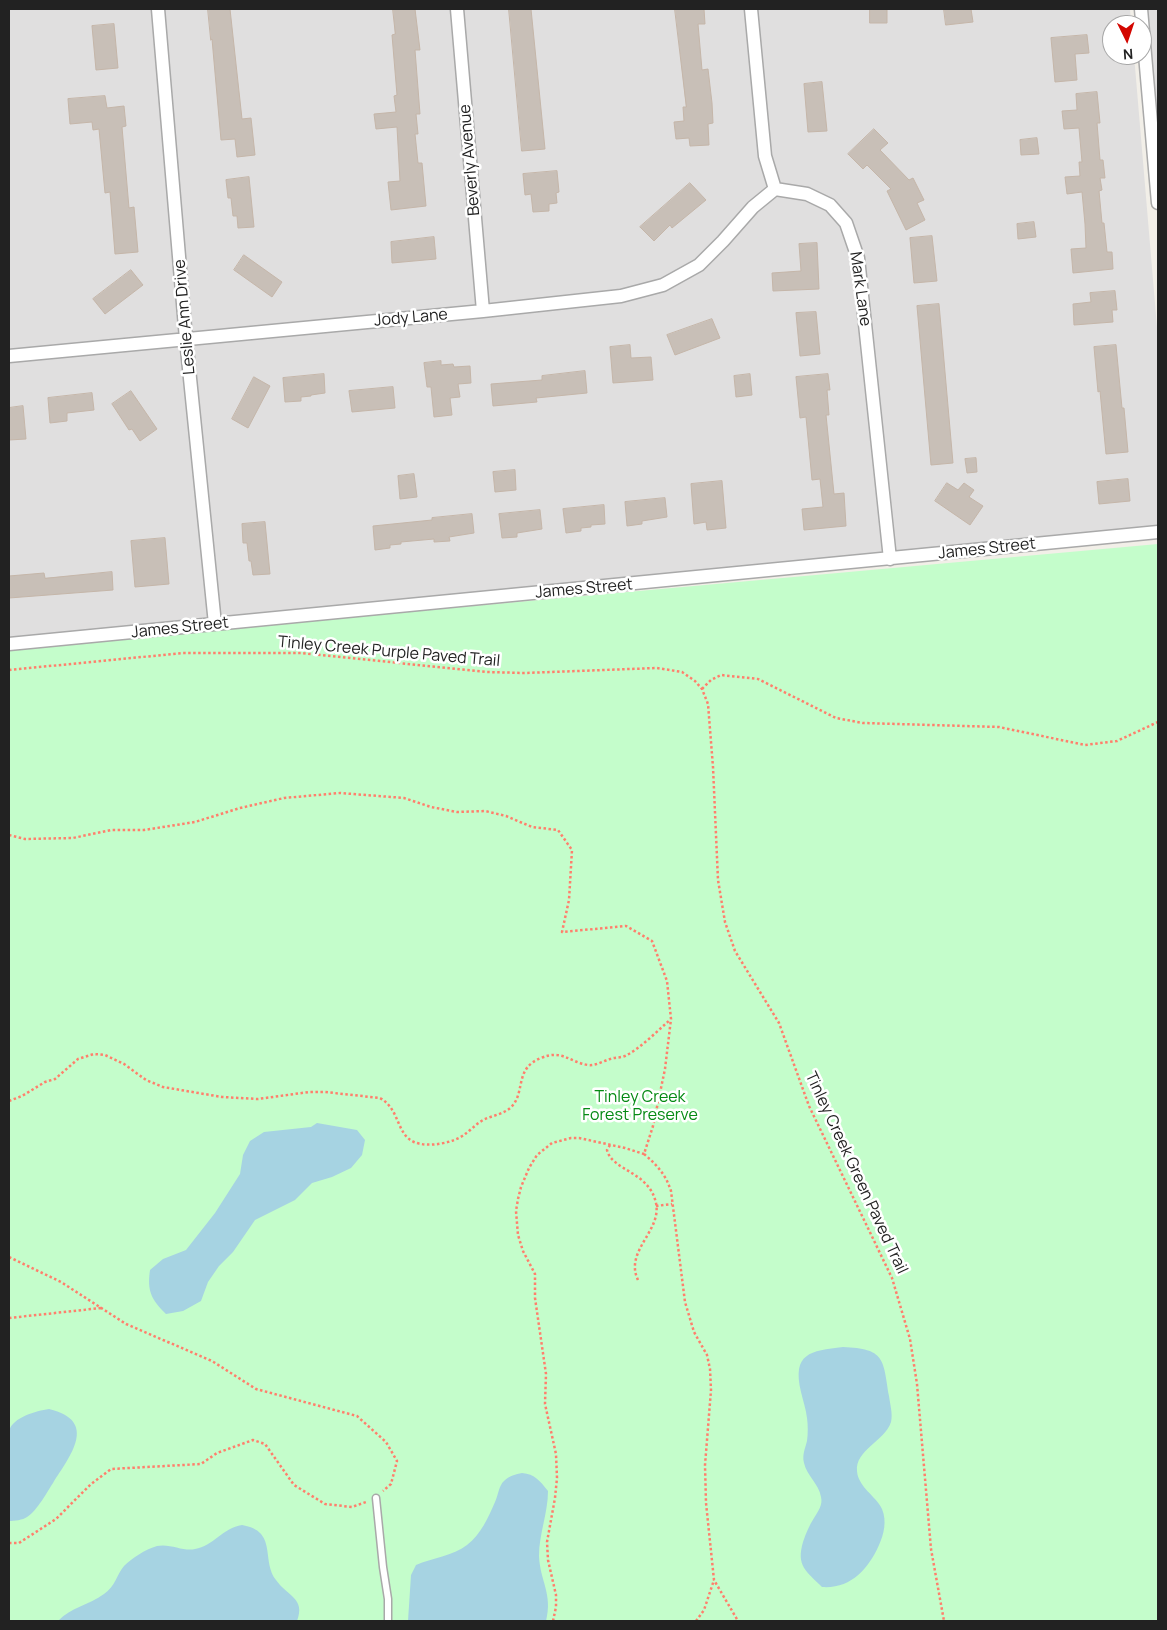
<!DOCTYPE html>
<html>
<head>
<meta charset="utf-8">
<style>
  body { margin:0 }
  #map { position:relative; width:1167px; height:1630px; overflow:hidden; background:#f2efe8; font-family:Manrope,sans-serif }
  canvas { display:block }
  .frame { position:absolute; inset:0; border:10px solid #222; pointer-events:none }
  .north { position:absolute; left:1102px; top:15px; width:50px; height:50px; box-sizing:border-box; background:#fff; border:1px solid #a7a7a7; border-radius:50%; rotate:176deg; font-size:14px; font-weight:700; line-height:20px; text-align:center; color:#222 }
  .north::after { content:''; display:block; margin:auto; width:18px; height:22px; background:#d30600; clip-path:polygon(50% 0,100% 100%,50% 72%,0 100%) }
</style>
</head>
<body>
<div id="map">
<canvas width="1167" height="1630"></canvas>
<div class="frame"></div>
<div class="north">N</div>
</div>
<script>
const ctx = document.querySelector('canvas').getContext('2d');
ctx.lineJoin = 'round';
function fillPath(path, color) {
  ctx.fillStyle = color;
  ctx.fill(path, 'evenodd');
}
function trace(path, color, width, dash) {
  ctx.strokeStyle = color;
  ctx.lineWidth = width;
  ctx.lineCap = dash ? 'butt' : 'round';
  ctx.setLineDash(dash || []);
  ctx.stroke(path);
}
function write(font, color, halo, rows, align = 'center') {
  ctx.font = font + ' Manrope,sans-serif';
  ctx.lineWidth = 5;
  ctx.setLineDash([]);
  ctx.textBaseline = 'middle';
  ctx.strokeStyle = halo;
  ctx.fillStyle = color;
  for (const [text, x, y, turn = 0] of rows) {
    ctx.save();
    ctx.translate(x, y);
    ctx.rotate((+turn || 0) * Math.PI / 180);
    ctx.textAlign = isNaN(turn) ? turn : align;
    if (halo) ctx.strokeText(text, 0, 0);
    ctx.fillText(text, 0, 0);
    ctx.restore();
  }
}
fillPath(new Path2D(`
  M 9,9 L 1130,9 L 1131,25 L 1112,25 L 1112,55 L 1134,55 L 1158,339 L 1158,525 L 1153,529 L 9,638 Z
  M 1147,9 L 1158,9 L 1158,130 Z`), '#e0dfdf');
fillPath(new Path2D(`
  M 1158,544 L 1158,1621 L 9,1621 L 9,648 Z`), '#c4fdcb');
fillPath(new Path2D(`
  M 317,1123 L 357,1130 L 365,1140 L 362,1155 L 351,1168 L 332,1177 L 312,1183 L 295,1200 L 255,1220 L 233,1252 L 219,1266 L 208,1282 L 201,1301 L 183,1311 L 166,1314 C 151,1299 147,1291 150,1270 L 163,1259 L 186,1250 L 215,1213 L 240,1174 L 243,1155 L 250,1141 L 264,1132 L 311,1127 Z
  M 843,1347 C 885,1349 883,1358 889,1396 C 890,1404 893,1414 891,1422 C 885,1441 855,1450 857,1471 C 858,1487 876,1496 882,1509 C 887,1521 884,1534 879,1545 C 868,1570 850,1589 822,1587 C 806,1571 796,1566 803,1542 C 806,1533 809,1526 814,1518 C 818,1511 823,1505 821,1497 C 819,1484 807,1476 804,1463 C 802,1455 805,1449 807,1441 C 808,1434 808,1425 807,1418 C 806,1409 803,1401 801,1392 C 792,1353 810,1351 843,1347 Z
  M 49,1409 C 99,1421 70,1456 53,1483 C 47,1492 37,1511 27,1517 C 23,1520 14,1521 9,1521 L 9,1431 C 13,1417 36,1411 49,1409 Z
  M 522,1473 C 535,1474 540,1481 548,1491 C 548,1513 539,1534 539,1556 C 540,1581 553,1594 546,1621 L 408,1621 L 411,1575 L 416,1565 C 432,1558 453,1556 467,1545 C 481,1534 488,1518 495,1502 C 498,1496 499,1485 504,1481 C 509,1476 516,1474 522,1473 Z
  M 242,1525 C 278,1531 261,1560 276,1580 C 287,1596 306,1598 297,1621 L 58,1621 C 71,1607 89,1605 104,1594 C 115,1587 117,1574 124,1566 C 132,1558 146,1549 157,1546 C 170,1543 184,1552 195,1549 C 213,1546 223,1528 242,1525 Z`), '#a6d3e2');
const building = new Path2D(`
  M 208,9 L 230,9 L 242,119 L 251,118 L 255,155 L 237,157 L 235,139 L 221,140 L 212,39 L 211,40 Z
  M 393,9 L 415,9 L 420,50 L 415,50 L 420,114 L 416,114 L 418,134 L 415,134 L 418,163 L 422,163 L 426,206 L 391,210 L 388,182 L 400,181 L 397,127 L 376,129 L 374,114 L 396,112 L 394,96 L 397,95 L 392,35 L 395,34 Z
  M 509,9 L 531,9 L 545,149 L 522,151 Z
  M 675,9 L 704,9 L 705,24 L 698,24 L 702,70 L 708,69 L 712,103 L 713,123 L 708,124 L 709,145 L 690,146 L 689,138 L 676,139 L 674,122 L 684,121 L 683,107 L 686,107 Z
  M 870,9 L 887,9 L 887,23 L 870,23 Z
  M 944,9 L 971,9 L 973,22 L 946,25 Z
  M 114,24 L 118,68 L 96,70 L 92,26 Z
  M 1087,35 L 1089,53 L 1075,54 L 1077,80 L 1055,82 L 1051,38 Z
  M 822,82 L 827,131 L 808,132 L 804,84 Z
  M 1097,92 L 1100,123 L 1097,123 L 1100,160 L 1103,160 L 1105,178 L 1100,178 L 1102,190 L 1099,191 L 1102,223 L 1104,223 L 1107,252 L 1112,252 L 1113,269 L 1073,273 L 1071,249 L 1086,248 L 1085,224 L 1082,192 L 1067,194 L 1065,177 L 1080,176 L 1079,162 L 1082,162 L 1079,128 L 1064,129 L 1062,111 L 1077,110 L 1076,94 Z
  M 105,96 L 107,108 L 124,106 L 126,126 L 122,127 L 129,208 L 134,207 L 138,252 L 115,254 L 110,192 L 105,193 L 99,129 L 93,130 L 92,122 L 70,124 L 68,99 Z
  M 874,129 L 888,143 L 880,150 L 909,180 L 913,178 L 924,200 L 917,203 L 925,220 L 906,230 L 887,191 L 891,189 L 867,165 L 863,169 L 848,154 Z
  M 1037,138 L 1039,154 L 1021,155 L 1020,140 Z
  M 557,171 L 559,192 L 556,193 L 557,203 L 549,204 L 549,211 L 533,212 L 531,194 L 525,195 L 523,174 Z
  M 249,177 L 254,227 L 238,228 L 237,216 L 233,216 L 231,198 L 228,198 L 226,180 Z
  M 690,183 L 706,200 L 672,228 L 670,225 L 654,241 L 640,227 Z
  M 1034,222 L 1036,237 L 1018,239 L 1017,224 Z
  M 932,236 L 937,281 L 914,283 L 910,238 Z
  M 434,237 L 436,259 L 392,263 L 391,242 Z
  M 817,243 L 819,289 L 773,291 L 772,273 L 801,271 L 799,244 Z
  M 244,255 L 282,282 L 272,297 L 234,270 Z
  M 131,270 L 143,285 L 105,314 L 93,299 Z
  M 1115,291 L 1117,310 L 1112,310 L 1113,322 L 1074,325 L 1073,304 L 1091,302 L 1090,293 Z
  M 939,304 L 953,463 L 931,465 L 917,306 Z
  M 816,312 L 820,354 L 800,356 L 796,313 Z
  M 712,319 L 720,338 L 675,355 L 667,335 Z
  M 630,345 L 631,358 L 651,357 L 653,380 L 613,383 L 610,347 Z
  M 1116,345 L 1122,408 L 1124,408 L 1128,452 L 1106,454 L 1100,391 L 1098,392 L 1094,347 Z
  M 441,361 L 441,365 L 453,364 L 454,367 L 470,366 L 471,383 L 458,384 L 460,397 L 450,398 L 452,415 L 434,417 L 431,387 L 427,387 L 424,363 Z
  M 585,371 L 587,393 L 536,398 L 537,402 L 493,406 L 491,384 L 542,380 L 542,376 Z
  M 324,374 L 325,393 L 311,395 L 311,396 L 301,397 L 301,401 L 285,402 L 283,378 Z
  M 750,374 L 752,395 L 736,397 L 734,376 Z
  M 828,374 L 830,390 L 827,390 L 829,415 L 826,415 L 834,494 L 844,493 L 846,526 L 804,530 L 802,509 L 823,507 L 820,479 L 812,480 L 806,417 L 800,418 L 796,377 Z
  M 254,377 L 270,386 L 248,428 L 232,419 Z
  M 393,387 L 395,408 L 352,412 L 349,391 Z
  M 131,391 L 157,429 L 140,441 L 132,429 L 129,430 L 112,404 Z
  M 92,393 L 94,410 L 67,413 L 67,421 L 50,423 L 48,398 Z
  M 23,406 L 26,439 L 9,440 L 9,408 Z
  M 976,458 L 977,472 L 967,473 L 965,459 Z
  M 515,470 L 516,490 L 495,492 L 493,472 Z
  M 414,474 L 417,497 L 400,499 L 398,476 Z
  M 1128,479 L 1130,501 L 1099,504 L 1097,482 Z
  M 722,481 L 726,528 L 707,530 L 706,522 L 694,524 L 691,484 Z
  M 947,483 L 958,490 L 964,483 L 974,490 L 969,497 L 983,506 L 970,525 L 935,501 Z
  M 665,498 L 667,517 L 642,521 L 642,524 L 627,526 L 625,502 Z
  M 604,505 L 605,524 L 591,525 L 591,527 L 581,528 L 581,531 L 566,533 L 563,509 Z
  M 540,510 L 542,529 L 517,533 L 517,537 L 502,538 L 499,514 Z
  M 472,514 L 474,533 L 449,537 L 450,541 L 434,542 L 434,539 L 401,542 L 401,544 L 390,545 L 390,548 L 375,550 L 373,526 L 432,520 L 432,518 Z
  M 265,522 L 270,574 L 253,575 L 251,561 L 249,561 L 247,543 L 243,543 L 242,524 Z
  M 165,538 L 169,584 L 135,587 L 131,541 Z
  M 112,572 L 113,590 L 9,598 L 9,576 L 44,573 L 45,578 Z`);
fillPath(building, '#c8bfb7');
trace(building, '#c5b6a9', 1);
const service = new Path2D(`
  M 376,1498 L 383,1567 L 388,1599 L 388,1621`);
const minor = new Path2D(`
  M 158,9 L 186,339 L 215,624
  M 457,9 L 483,311
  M 751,9 L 765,156 L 775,189 L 807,194 L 830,205 L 846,223 L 858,258 L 890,559
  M 1141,9 L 1158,203
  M 9,356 L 483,311 L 621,296 L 663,285 L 699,265 L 723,241 L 753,207 L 775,189
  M 9,644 L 1158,532`);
trace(service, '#a9a9a9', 9);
trace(minor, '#a9a9a9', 15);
trace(new Path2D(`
  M 9,670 L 183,653 L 301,653 L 487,672 L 524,673 L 657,668 L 682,672 L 695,681 L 702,689 L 708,704 L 713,767 L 718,880 L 725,922 L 735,951 L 779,1023 L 809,1106 L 892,1278 L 910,1339 L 917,1384 L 931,1549 L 944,1621
  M 702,689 L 711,680 L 721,675 L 758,679 L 836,718 L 863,723 L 999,727 L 1085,745 L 1117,741 L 1158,722
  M 9,835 L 25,839 L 73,838 L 111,830 L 144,830 L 195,822 L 240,808 L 284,798 L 340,793 L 404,798 L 431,807 L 457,812 L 485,811 L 506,816 L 532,827 L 558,830 L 572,850 L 569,900 L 562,932 L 626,926 L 652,941 L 667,981 L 671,1019 L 665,1069 L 653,1126 L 644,1154 C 657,1165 666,1175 671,1191 L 685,1302 L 694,1332 L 707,1355 L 710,1369 L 711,1390 L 705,1465 L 706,1503 L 714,1580 L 738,1621
  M 9,1101 L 22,1096 L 45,1082 L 55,1079 L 78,1059 L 94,1054 L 105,1055 L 124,1064 L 146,1080 L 163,1087 L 222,1097 L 258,1099 L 309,1092 L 325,1092 L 380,1098 C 400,1109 396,1134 414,1142 C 428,1148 454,1143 465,1134 C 471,1130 476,1124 483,1120 C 493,1115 506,1114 513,1105 C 525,1090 515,1068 541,1058 C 562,1049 569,1062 588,1065 C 596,1066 603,1061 610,1059 C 615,1057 620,1058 625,1056 C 641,1048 656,1032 670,1020
  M 610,1145 L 607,1150 C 612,1171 649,1171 656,1203 C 662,1231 624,1251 638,1280
  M 656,1206 L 672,1204
  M 9,1257 L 61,1282 L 126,1324 L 212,1361 L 256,1389 L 357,1416 L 386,1442 L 397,1461 L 391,1484 L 383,1491
  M 9,1318 L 101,1308
  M 9,1543 L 19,1543 L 56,1519 L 91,1484 L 111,1469 L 201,1464 L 217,1453 L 253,1440 L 265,1444 L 294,1485 L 325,1504 L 352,1507 L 366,1502
  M 553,1621 L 556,1607 L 556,1595 L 548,1560 L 547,1542 L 555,1498 L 557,1478 L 556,1454 L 545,1404 L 546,1374 L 535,1298 L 535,1274 L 523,1251 L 518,1235 L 516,1211 L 518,1199 L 521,1187 L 529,1168 L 537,1155 L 552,1143 L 571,1138 L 579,1138 L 625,1148 L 644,1154
  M 696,1621 L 704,1610 L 714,1580`), '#ff7f6c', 2.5, [2.5, 2.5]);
trace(service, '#fff', 6);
trace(minor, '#fff', 12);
write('16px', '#222', '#fff', [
  ["Beverly Avenue",470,160,-95],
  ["Mark Lane",860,289,82],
  ["Leslie Ann Drive",185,317,-95],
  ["Jody Lane",411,318,-5],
  ["James Street",987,549,-6],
  ["James Street",584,589,-5],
  ["James Street",180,628,-6],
  ["Tinley Creek Purple Paved Trail",389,652,5],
  ["Tinley Creek Green Paved Trail",856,1173,65]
]);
write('16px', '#058a14', '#fff', [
  ["Tinley Creek",640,1098],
  ["Forest Preserve",640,1116]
]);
</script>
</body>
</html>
